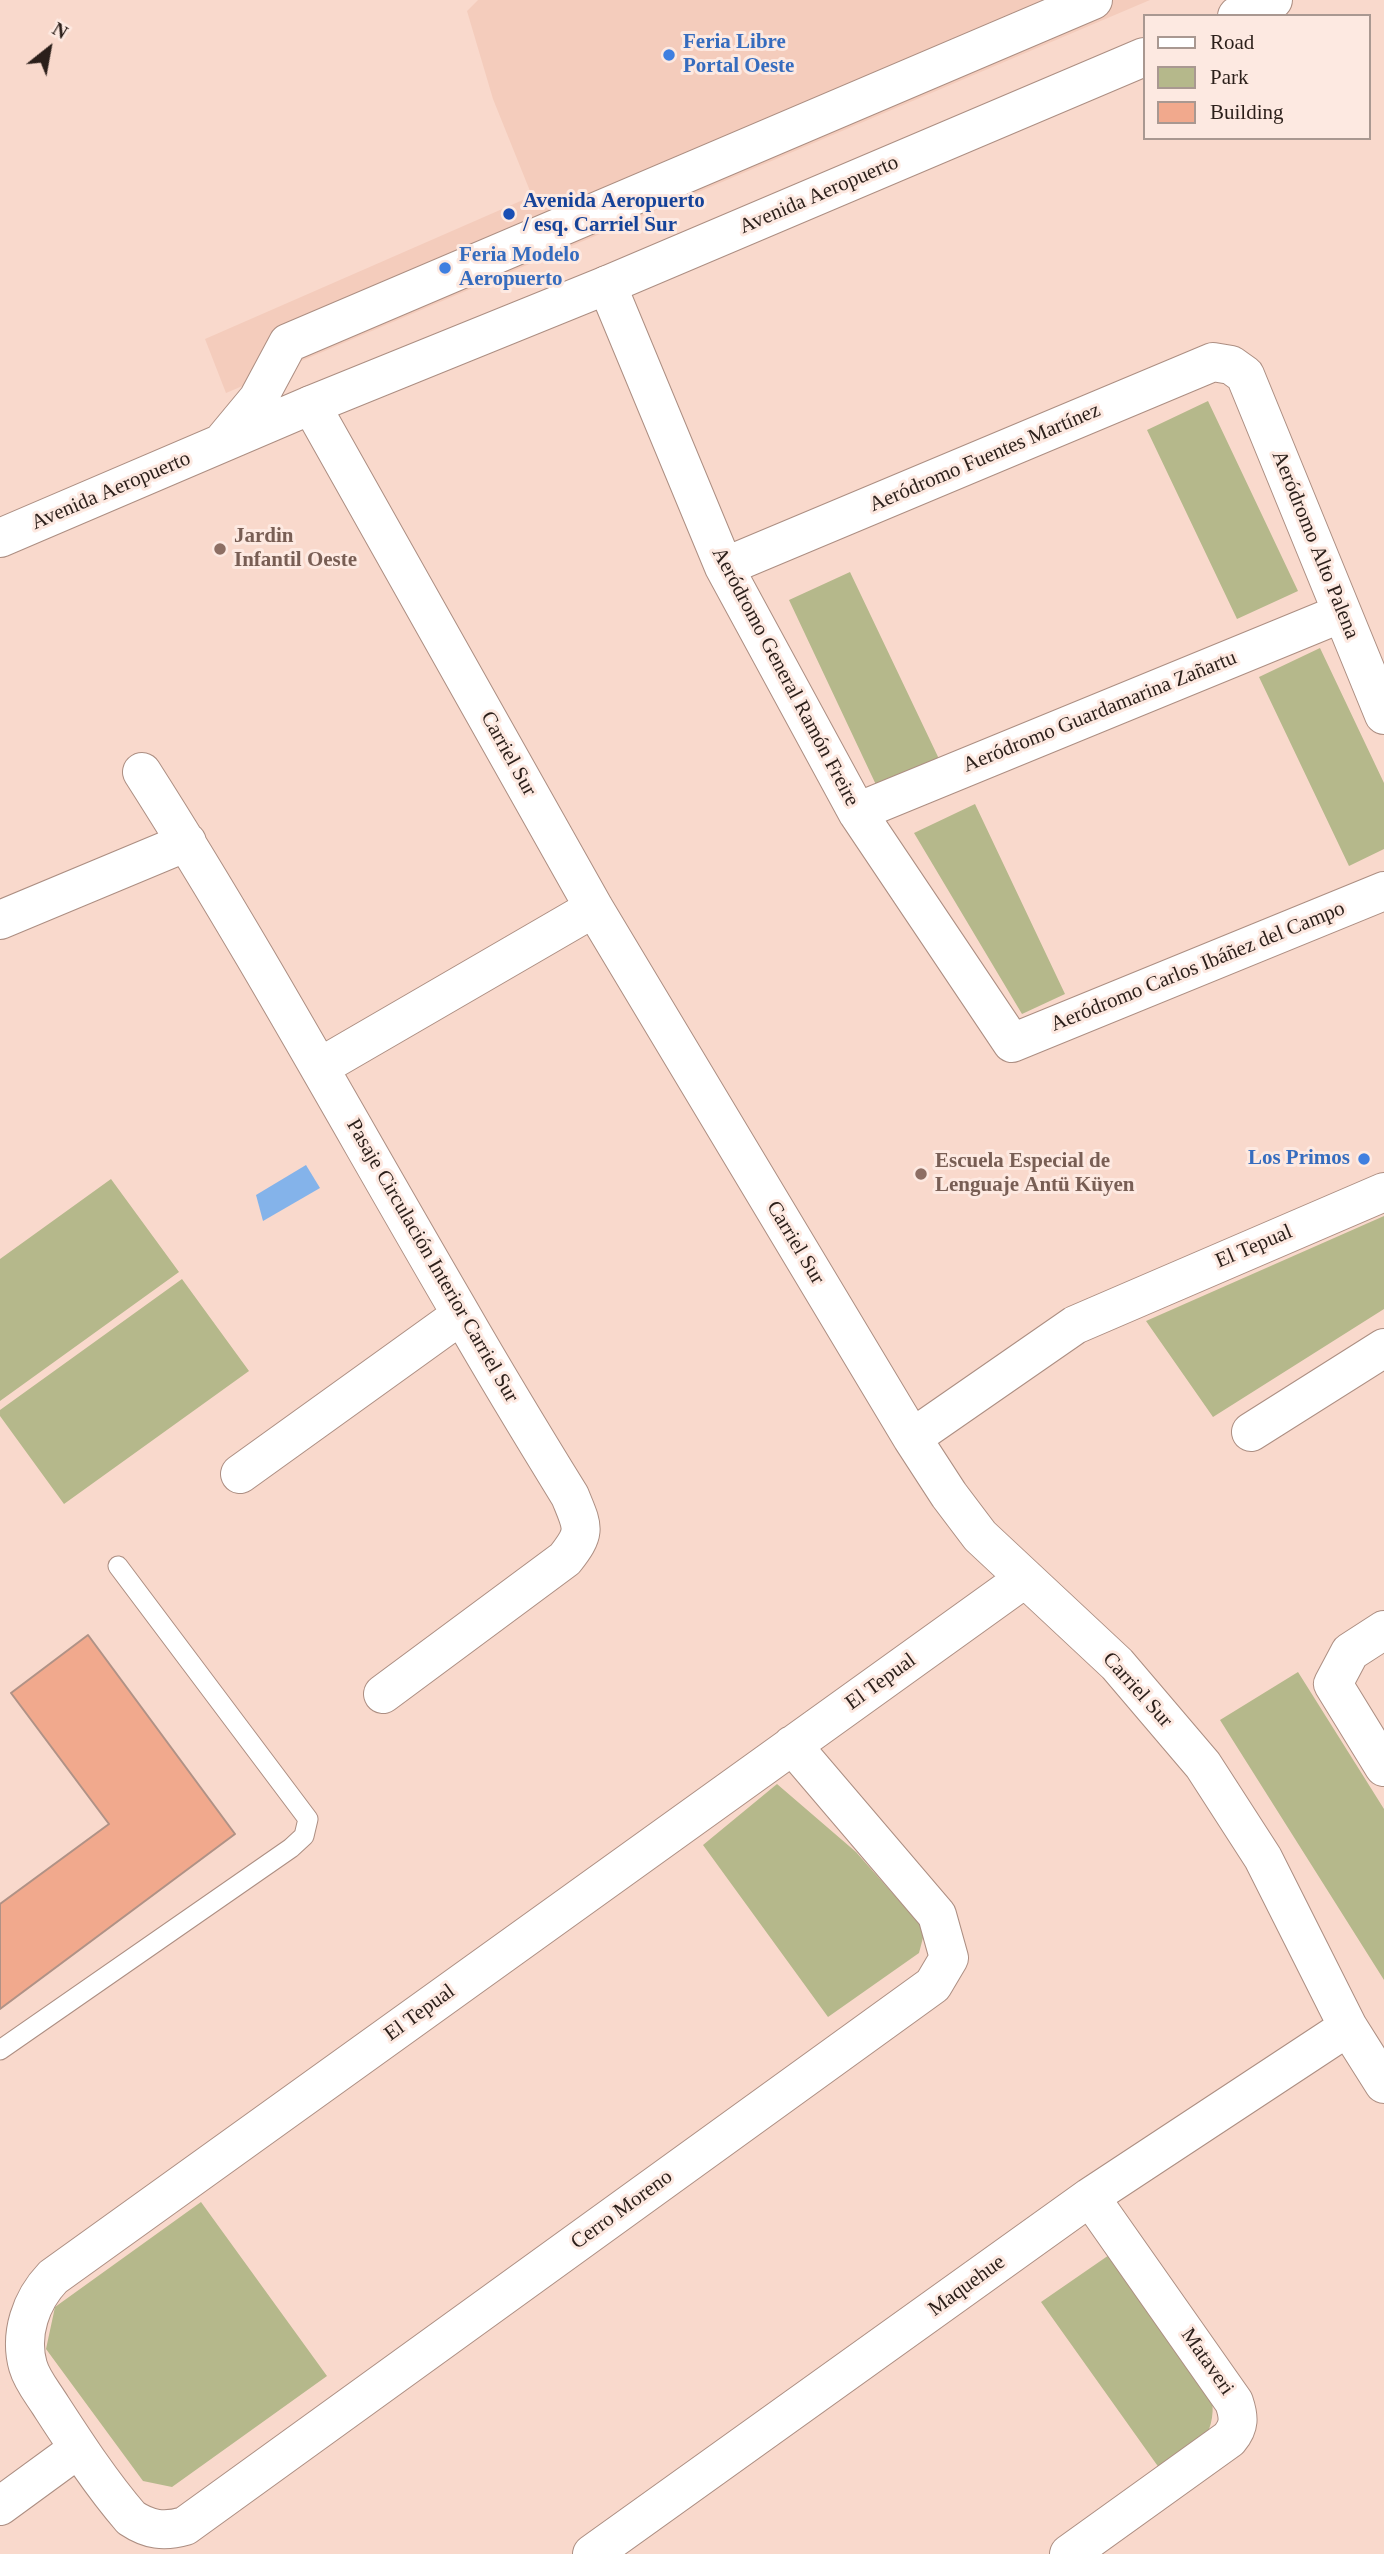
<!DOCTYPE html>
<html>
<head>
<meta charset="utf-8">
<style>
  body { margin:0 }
  #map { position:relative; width:1384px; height:2554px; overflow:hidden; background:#f9d9cc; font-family:Georgia,serif }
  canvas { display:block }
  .legend { position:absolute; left:1143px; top:14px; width:228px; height:126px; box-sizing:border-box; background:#fde9e1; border:2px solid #a99891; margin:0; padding:9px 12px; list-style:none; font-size:21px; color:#2b1f1a }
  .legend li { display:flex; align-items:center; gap:14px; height:35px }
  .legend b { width:35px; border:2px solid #a99891 }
  .north { position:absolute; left:14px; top:14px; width:70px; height:70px; -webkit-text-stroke:5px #fde9e1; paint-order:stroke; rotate:31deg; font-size:19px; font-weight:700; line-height:28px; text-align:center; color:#2b1f1a }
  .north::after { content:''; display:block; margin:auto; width:24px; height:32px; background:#2b1f1a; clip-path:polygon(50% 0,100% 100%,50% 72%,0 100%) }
</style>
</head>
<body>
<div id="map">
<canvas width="1384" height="2554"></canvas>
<ul class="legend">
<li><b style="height:9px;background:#fff"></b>Road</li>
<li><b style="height:19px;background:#b5b88b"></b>Park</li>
<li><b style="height:19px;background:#f1a98d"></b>Building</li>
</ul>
<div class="north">N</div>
</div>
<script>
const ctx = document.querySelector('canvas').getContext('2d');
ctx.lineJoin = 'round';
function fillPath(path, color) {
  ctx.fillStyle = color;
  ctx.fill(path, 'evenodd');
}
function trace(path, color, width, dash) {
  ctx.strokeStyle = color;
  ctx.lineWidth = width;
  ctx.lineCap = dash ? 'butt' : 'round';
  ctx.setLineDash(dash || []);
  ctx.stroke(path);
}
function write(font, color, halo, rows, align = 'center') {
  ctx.font = font + ' Georgia,serif';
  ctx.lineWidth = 6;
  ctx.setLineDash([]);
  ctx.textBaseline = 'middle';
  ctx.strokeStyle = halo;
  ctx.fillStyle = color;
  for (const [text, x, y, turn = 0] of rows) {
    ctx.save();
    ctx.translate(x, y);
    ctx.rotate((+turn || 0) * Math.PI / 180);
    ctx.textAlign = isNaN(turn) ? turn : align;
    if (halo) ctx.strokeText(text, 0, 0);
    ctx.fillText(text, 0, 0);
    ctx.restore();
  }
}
fillPath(new Path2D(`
  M 478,0 L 1150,0 L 226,393 L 205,339 L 532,196 L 493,99 L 467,11 Z`), '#f4ccbc');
fillPath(new Path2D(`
  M 1208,401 L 1298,591 L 1237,619 L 1147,430 Z
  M 850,572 L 940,761 L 878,789 L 789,600 Z
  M 1320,648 L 1384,783 L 1384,849 L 1349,866 L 1259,677 Z
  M 975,804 L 1065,994 L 1022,1014 L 914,833 Z
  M 111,1179 L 179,1272 L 0,1401 L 0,1259 Z
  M 1384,1216 L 1384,1309 L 1213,1417 L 1146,1321 Z
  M 182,1279 L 249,1371 L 64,1504 L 0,1416 L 0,1410 Z
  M 1298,1672 L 1384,1809 L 1384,1980 L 1220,1720 Z
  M 777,1784 L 856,1852 L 925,1930 L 919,1953 L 828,2017 L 703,1845 Z
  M 201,2202 L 327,2376 L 172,2487 L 143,2481 L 46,2349 L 55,2307 Z
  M 1112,2253 L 1212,2396 C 1217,2441 1194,2449 1162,2472 L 1041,2302 Z`), '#b5b88b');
fillPath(new Path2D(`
  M 306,1165 L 320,1188 L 263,1221 L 256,1195 Z`), '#84b3ea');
const building = new Path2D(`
  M 88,1635 L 235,1834 L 0,2009 L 0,1904 L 109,1824 L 11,1693 Z`);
fillPath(building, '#f1a98d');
trace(building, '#b09286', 2);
const lane = new Path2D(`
  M 0,2050 L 291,1848 L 304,1836 L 308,1819 L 118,1566`);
const street = new Path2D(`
  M 607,285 L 724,567 L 857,812 L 1012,1043 L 1384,891
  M 311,405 L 594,908 L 912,1438 L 949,1495 L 980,1536 L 1117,1664 L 1203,1765 L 1263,1858 L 1348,2027 L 1384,2084
  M 724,567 L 1213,362 L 1231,365 L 1245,375 L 1384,715
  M 142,772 C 255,949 355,1133 461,1314 C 496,1375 533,1436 570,1496 C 583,1528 587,1531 565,1559 L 383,1694
  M 857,812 L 1342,613
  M 0,920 L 187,842
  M 320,1067 L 594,908
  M 1251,1432 L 1384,1348
  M 912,1438 L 1075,1325 L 1384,1192
  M 240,1474 L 461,1315
  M 1384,1630 L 1350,1652 L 1333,1684 L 1384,1767
  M 792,1745 L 937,1915 L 949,1958 L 933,1985 L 185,2526 C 164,2532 149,2530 131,2518 C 100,2482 75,2443 49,2403 C 42,2392 32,2380 28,2366 C 19,2334 31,2300 53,2277 L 1024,1579
  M 0,2506 L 78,2449
  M 592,2554 L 1090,2197 L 1348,2027
  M 1069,2554 L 1229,2439 C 1240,2426 1239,2417 1234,2402 L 1090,2197`);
const secondary = new Path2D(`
  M 1237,16 L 1273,0
  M 224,440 L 258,399 L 288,343 L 1093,0
  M 0,538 L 311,405 L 607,285 L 1144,57`);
trace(lane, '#ac8e82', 21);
trace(street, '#ac8e82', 40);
trace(secondary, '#ac8e82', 40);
trace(lane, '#fff', 19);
trace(street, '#fff', 38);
trace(secondary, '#fff', 38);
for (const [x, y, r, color] of [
  [669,55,7,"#3f7fe0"],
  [509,214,7,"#1a4fb4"],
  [445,268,7,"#3f7fe0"],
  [220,549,7,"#8d6e63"],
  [1364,1159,7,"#3f7fe0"],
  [921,1174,7,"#8d6e63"]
]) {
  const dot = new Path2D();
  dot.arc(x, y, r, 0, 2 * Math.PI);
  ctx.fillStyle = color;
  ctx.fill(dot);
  trace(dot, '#fde9e1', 2.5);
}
write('bold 21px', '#366cbe', '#fde9e1', [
  ["Feria Libre",683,43],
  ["Portal Oeste",683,67],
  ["Feria Modelo",459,256],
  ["Aeropuerto",459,280],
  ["Los Primos",1350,1159,"right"]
], 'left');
write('21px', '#2b1f1a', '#fde9e1', [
  ["Avenida Aeropuerto",819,195,-23],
  ["Aeródromo Fuentes Martínez",985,458,-23],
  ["Avenida Aeropuerto",111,491,-23],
  ["Aeródromo Alto Palena",1315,545,68],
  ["Aeródromo General Ramón Freire",785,677,62],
  ["Aeródromo Guardamarina Zañartu",1100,712,-22],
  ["Carriel Sur",508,754,61],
  ["Aeródromo Carlos Ibáñez del Campo",1198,967,-22],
  ["Carriel Sur",795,1243,59],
  ["El Tepual",1254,1247,-23],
  ["Pasaje Circulación Interior Carriel Sur",432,1261,60],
  ["El Tepual",881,1682,-36],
  ["Carriel Sur",1137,1690,48],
  ["El Tepual",420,2013,-36],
  ["Cerro Moreno",622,2210,-36],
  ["Maquehue",967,2286,-36],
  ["Mataveri",1207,2362,55]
]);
write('bold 21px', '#164399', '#fde9e1', [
  ["Avenida Aeropuerto",523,202],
  ["/ esq. Carriel Sur",523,226]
], 'left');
write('bold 21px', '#785e54', '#fde9e1', [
  ["Jardin",234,537],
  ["Infantil Oeste",234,561],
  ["Escuela Especial de",935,1162],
  ["Lenguaje Antü Küyen",935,1186]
], 'left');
</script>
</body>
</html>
